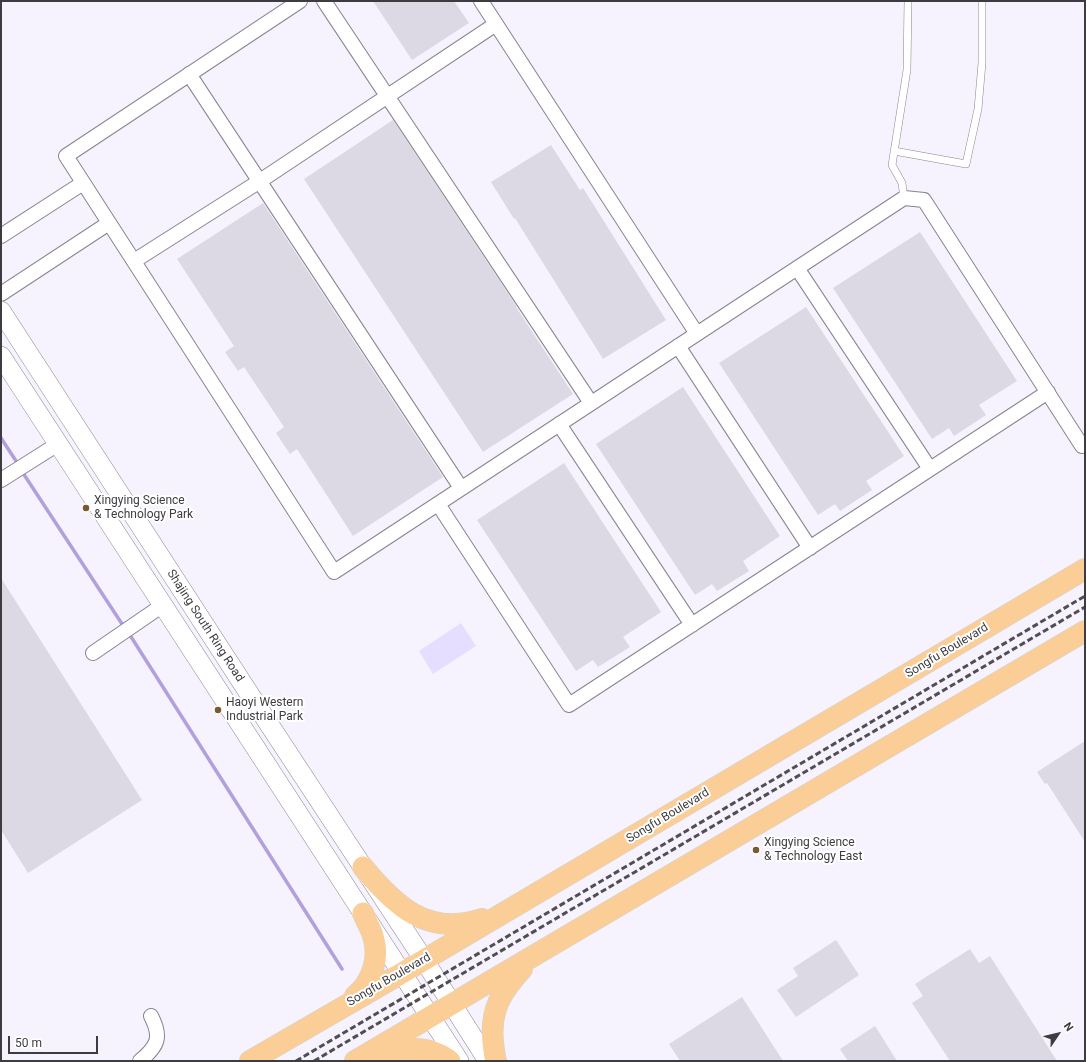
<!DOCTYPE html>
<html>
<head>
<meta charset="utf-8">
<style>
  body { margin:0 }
  #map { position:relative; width:1086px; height:1062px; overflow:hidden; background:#f6f3fe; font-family:Roboto,sans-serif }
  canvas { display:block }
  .frame { position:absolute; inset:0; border:2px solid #3d3c40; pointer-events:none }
  .north { position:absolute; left:1038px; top:1014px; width:40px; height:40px; -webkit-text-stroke:3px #fff; paint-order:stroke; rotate:55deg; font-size:11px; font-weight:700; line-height:16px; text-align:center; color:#3d3c40 }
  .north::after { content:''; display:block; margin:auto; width:14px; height:18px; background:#3d3c40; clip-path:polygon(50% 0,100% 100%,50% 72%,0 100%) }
  .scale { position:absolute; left:8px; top:1036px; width:90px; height:18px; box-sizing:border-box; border:2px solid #3d3c40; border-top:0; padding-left:5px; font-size:12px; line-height:14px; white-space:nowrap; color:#3d3c40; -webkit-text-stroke:3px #fff; paint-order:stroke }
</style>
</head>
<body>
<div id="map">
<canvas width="1086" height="1062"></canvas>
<div class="frame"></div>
<div class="north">N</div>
<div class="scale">50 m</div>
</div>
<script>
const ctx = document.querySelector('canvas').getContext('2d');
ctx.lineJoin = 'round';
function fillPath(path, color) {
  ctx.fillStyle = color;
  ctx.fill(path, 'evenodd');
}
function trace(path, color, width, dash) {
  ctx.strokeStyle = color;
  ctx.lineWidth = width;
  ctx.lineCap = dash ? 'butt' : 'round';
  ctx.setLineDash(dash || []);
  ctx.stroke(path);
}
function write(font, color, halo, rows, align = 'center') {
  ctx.font = font + ' Roboto,sans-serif';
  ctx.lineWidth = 4;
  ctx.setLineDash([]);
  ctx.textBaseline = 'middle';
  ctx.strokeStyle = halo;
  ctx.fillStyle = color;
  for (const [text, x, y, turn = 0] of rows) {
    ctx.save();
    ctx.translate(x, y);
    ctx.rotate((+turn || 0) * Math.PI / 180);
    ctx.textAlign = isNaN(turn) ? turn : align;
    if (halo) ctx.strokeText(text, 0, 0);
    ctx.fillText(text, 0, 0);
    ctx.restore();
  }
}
fillPath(new Path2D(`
  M 461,623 L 476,646 L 433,674 L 419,651 Z`), '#e6defe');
trace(new Path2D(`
  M 1,438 L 18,464
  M 21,470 L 124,627
  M 128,632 L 342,969`), '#b2a0dd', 3.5);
fillPath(new Path2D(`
  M 373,1 L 454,1 L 469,23 L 412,60 Z
  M 393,120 L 517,307 L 516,307 L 573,394 L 483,452 L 304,179 Z
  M 551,145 L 580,190 L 583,188 L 666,320 L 603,359 L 515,218 L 514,219 L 491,182 Z
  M 263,203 L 443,477 L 353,536 L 297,449 L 290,454 L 276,433 L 284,427 L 244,367 L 238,371 L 225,352 L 234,346 L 177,259 Z
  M 920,232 L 1017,381 L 979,405 L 986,415 L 954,436 L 949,428 L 932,439 L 833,288 Z
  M 806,307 L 904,456 L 866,481 L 872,490 L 840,511 L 835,504 L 818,515 L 719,363 Z
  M 683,387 L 780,536 L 743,561 L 749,571 L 717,591 L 712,584 L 695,595 L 596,444 Z
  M 564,463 L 661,612 L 623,637 L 630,647 L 598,667 L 593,660 L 576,671 L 477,520 Z
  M 1,578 L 142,800 L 28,873 L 1,830 Z
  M 1085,741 L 1085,842 L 1047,783 L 1045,784 L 1037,772 Z
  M 836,940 L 859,975 L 796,1017 L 777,990 L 798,976 L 793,968 Z
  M 970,949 L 979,963 L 990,956 L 1057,1061 L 950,1061 L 912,1003 L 923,996 L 915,984 Z
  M 742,997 L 783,1061 L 680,1061 L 669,1044 Z
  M 875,1026 L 897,1061 L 848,1061 L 840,1049 Z`), '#dcd9e4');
const service = new Path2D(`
  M 894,151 L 966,164 L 978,109 L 982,63 L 982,1
  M 904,198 L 902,183 L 892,165 L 907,70 L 908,1`);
const minor = new Path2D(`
  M 300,1 L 66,156 L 334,572 L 904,198 L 924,200 L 1082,446
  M 324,1 L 591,403
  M 481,1 L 697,334
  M 189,74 L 461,488
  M 1,236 L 83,183
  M 134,261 L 260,181 L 496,24
  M 797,268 L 930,469
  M 1,294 L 109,223
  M 678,346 L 810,548
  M 559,424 L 692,625
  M 1,480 L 58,444
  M 438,504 L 569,705 L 1048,392
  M 93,653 L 163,605
  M 140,1061 C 158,1046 162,1037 151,1016`);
const secondary = new Path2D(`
  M 1,311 L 263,715 L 424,960 L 488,1061
  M 1,356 L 459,1061`);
const primary = new Path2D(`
  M 363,867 C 395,906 428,937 482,919
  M 355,996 C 372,982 380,958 373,936 C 371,929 366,921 363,913
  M 377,1055 C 402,1048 428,1044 450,1061
  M 250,1061 L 402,973 L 1085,569
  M 355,1061 L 1085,631
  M 496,1061 C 494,1055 494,1049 493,1042 C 490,1010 501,992 522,969`);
trace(service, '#87848f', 8);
trace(minor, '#87848f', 16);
trace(secondary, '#87848f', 20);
trace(primary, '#d4d4d5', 22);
trace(service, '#fff', 7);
trace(minor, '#fff', 14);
trace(secondary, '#fff', 19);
trace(primary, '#face96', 21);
trace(new Path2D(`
  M 296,1061 L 1085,596
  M 314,1061 L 1085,607`), '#504e53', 3, [6, 3]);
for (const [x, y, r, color] of [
  [86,508,4,"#7b5930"],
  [218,710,4,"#7b5930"],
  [756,850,4,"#7b5930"]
]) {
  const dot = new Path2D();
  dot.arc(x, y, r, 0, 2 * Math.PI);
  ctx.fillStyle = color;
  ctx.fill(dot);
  trace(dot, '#fff', 1.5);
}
write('12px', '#3d3c40', '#fff', [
  ["Xingying Science",94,501],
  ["& Technology Park",94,515],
  ["Haoyi Western",226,703],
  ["Industrial Park",226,717],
  ["Xingying Science",764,843],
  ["& Technology East",764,857]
], 'left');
write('12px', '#3d3c40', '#fff', [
  ["Shajing South Ring Road",205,626,57],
  ["Songfu Boulevard",947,651,-31],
  ["Songfu Boulevard",668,816,-31],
  ["Songfu Boulevard",389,980,-30]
]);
</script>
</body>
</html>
